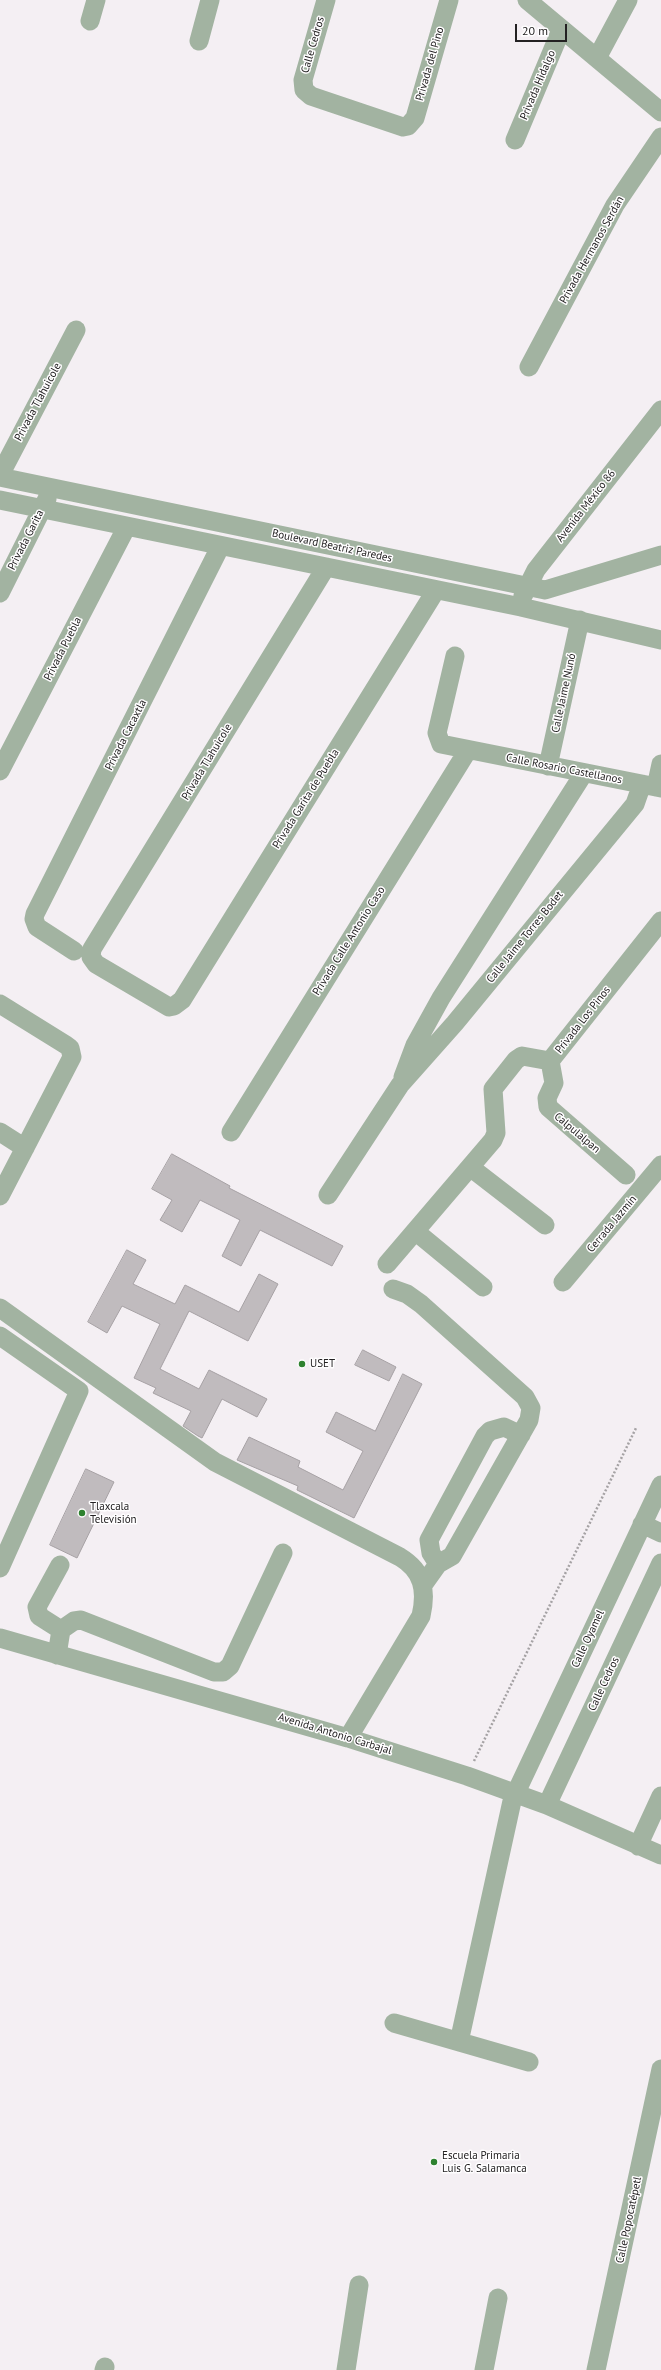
<!DOCTYPE html>
<html>
<head>
<meta charset="utf-8">
<style>
  body { margin:0 }
  #map { position:relative; width:661px; height:2370px; overflow:hidden; background:#f4eff3; font-family:"PT Sans",sans-serif }
  canvas { display:block }
  .scale { position:absolute; left:515px; top:24px; width:52px; height:18px; box-sizing:border-box; border:2px solid #232122; border-top:0; padding-left:5px; font-size:12px; line-height:14px; white-space:nowrap; color:#232122; -webkit-text-stroke:3px #fffeff; paint-order:stroke }
</style>
</head>
<body>
<div id="map">
<canvas width="661" height="2370"></canvas>
<div class="scale">20 m</div>
</div>
<script>
const ctx = document.querySelector('canvas').getContext('2d');
ctx.lineJoin = 'round';
function fillPath(path, color) {
  ctx.fillStyle = color;
  ctx.fill(path, 'evenodd');
}
function trace(path, color, width, dash) {
  ctx.strokeStyle = color;
  ctx.lineWidth = width;
  ctx.lineCap = dash ? 'butt' : 'round';
  ctx.setLineDash(dash || []);
  ctx.stroke(path);
}
function write(font, color, halo, rows, align = 'center') {
  ctx.font = font + ' "PT Sans",sans-serif';
  ctx.lineWidth = 3;
  ctx.setLineDash([]);
  ctx.textBaseline = 'middle';
  ctx.strokeStyle = halo;
  ctx.fillStyle = color;
  for (const [text, x, y, turn = 0] of rows) {
    ctx.save();
    ctx.translate(x, y);
    ctx.rotate((+turn || 0) * Math.PI / 180);
    ctx.textAlign = isNaN(turn) ? turn : align;
    if (halo) ctx.strokeText(text, 0, 0);
    ctx.fillText(text, 0, 0);
    ctx.restore();
  }
}
const building = new Path2D(`
  M 172,1154 L 230,1186 L 229,1188 L 343,1246 L 332,1266 L 260,1230 L 241,1266 L 222,1256 L 240,1220 L 200,1200 L 182,1232 L 160,1220 L 172,1200 L 152,1189 Z
  M 127,1250 L 146,1260 L 133,1284 L 175,1304 L 185,1285 L 239,1312 L 259,1274 L 278,1284 L 248,1341 L 189,1311 L 160,1369 L 199,1389 L 209,1370 L 267,1399 L 257,1417 L 222,1399 L 202,1438 L 198,1436 L 183,1426 L 191,1411 L 153,1393 L 156,1388 L 134,1378 L 160,1324 L 122,1306 L 107,1333 L 88,1322 Z
  M 363,1350 L 396,1367 L 389,1381 L 355,1365 Z
  M 403,1374 L 422,1384 L 354,1518 L 297,1490 L 298,1486 L 237,1460 L 249,1437 L 300,1461 L 298,1467 L 343,1490 L 363,1451 L 326,1432 L 336,1412 L 375,1431 Z
  M 86,1469 L 114,1482 L 77,1558 L 50,1545 Z`);
fillPath(building, '#c0bbbe');
trace(building, '#a6a1a4', 1);
trace(new Path2D(`
  M 474,1761 L 636,1428`), '#a5a2a4', 2.5, [2, 2]);
trace(new Path2D(`
  M 326,0 L 303,80 L 304,90 L 311,96 L 403,127 L 408,126 L 415,118 L 449,0
  M 527,0 L 661,112
  M 90,21 L 96,0
  M 199,41 L 210,0
  M 597,58 L 628,0
  M 515,140 L 561,30
  M 529,367 L 615,205 L 661,137
  M 0,475 L 76,330
  M 0,477 L 545,590 L 661,555
  M 0,500 L 521,607 L 661,640
  M 326,567 L 92,949 L 91,957 L 96,964 L 169,1007 L 174,1006 L 182,1000 L 436,590
  M 0,593 L 47,499
  M 523,596 L 536,570 L 661,410
  M 455,656 L 437,733 L 441,744 L 661,788
  M 548,766 L 580,620
  M 0,771 L 126,528
  M 656,787 L 661,764
  M 74,951 L 37,927 L 34,919 L 35,914 L 220,547
  M 0,1004 L 66,1045 L 70,1048 L 72,1057 L 0,1196
  M 550,1061 L 661,921
  M 550,1061 L 554,1083 L 547,1098 L 548,1107 L 626,1175
  M 403,1077 L 415,1045 L 441,998 L 584,773
  M 0,1132 L 25,1148
  M 231,1132 L 468,750
  M 470,1167 L 545,1225
  M 328,1195 L 400,1085 L 455,1023 L 635,804 L 642,784
  M 415,1231 L 483,1287
  M 387,1264 L 493,1140 L 496,1133 L 493,1089 L 516,1060 L 522,1056 L 550,1061
  M 563,1282 L 661,1165
  M 393,1289 L 407,1294 L 421,1304 L 525,1397 L 531,1408 L 529,1420 L 452,1556 L 438,1564 L 423,1585
  M 0,1308 L 215,1462 L 400,1557 C 423,1571 427,1590 421,1616 L 348,1738
  M 0,1336 L 79,1391 L 0,1568
  M 642,1524 L 661,1533
  M 438,1564 L 431,1553 L 429,1540 L 485,1436 L 490,1431 L 504,1427 L 521,1435
  M 60,1565 L 37,1607 L 39,1616 L 61,1630
  M 0,1638 L 348,1738 L 467,1776 L 547,1805 L 661,1855
  M 57,1655 L 61,1630 L 74,1621 L 81,1620 L 214,1672 L 223,1672 L 230,1666 L 283,1553
  M 547,1805 L 661,1563
  M 638,1846 L 661,1796
  M 394,2023 L 529,2062
  M 459,2042 L 512,1801 L 661,1485
  M 104,2370 L 105,2367
  M 346,2370 L 359,2285
  M 484,2370 L 498,2298
  M 596,2370 L 661,2069`), '#a2b3a1', 19);
for (const [x, y, r, color] of [
  [302,1364,4,"#2e822f"],
  [82,1513,4,"#2e822f"],
  [434,2162,4,"#2e822f"]
]) {
  const dot = new Path2D();
  dot.arc(x, y, r, 0, 2 * Math.PI);
  ctx.fillStyle = color;
  ctx.fill(dot);
  trace(dot, '#fffeff', 1.5);
}
write('11px', '#232122', '#fffeff', [
  ["Calle Cedros",313,45,-74],
  ["Privada del Pino",430,64,-74],
  ["Privada Hidalgo",538,85,-67],
  ["Privada Hermanos Serdán",592,250,-61],
  ["Privada Tlahuicole",38,402,-62],
  ["Avenida México 86",586,506,-52],
  ["Privada Garita",26,540,-63],
  ["Boulevard Beatriz Paredes",332,546,12],
  ["Privada Puebla",63,649,-63],
  ["Calle Jaime Nunó",564,693,-78],
  ["Privada Cacaxtla",126,735,-63],
  ["Privada Tlahuicole",207,762,-59],
  ["Calle Rosario Castellanos",564,769,11],
  ["Privada Garita de Puebla",306,799,-58],
  ["Calle Jaime Torres Bodet",525,937,-51],
  ["Privada Calle Antonio Caso",349,941,-58],
  ["Privada Los Pinos",583,1020,-52],
  ["Calpulalpan",577,1133,40],
  ["Cerrada Jazmín",612,1224,-50],
  ["Calle Oyamel",588,1639,-65],
  ["Calle Cedros",604,1684,-65],
  ["Avenida Antonio Carbajal",335,1734,17],
  ["Calle Popocatépetl",629,2220,-78]
]);
write('11px', '#232122', '#fffeff', [
  ["USET",310,1364],
  ["Tlaxcala",90,1507],
  ["Televisión",90,1520],
  ["Escuela Primaria",442,2156],
  ["Luis G. Salamanca",442,2169]
], 'left');
</script>
</body>
</html>
